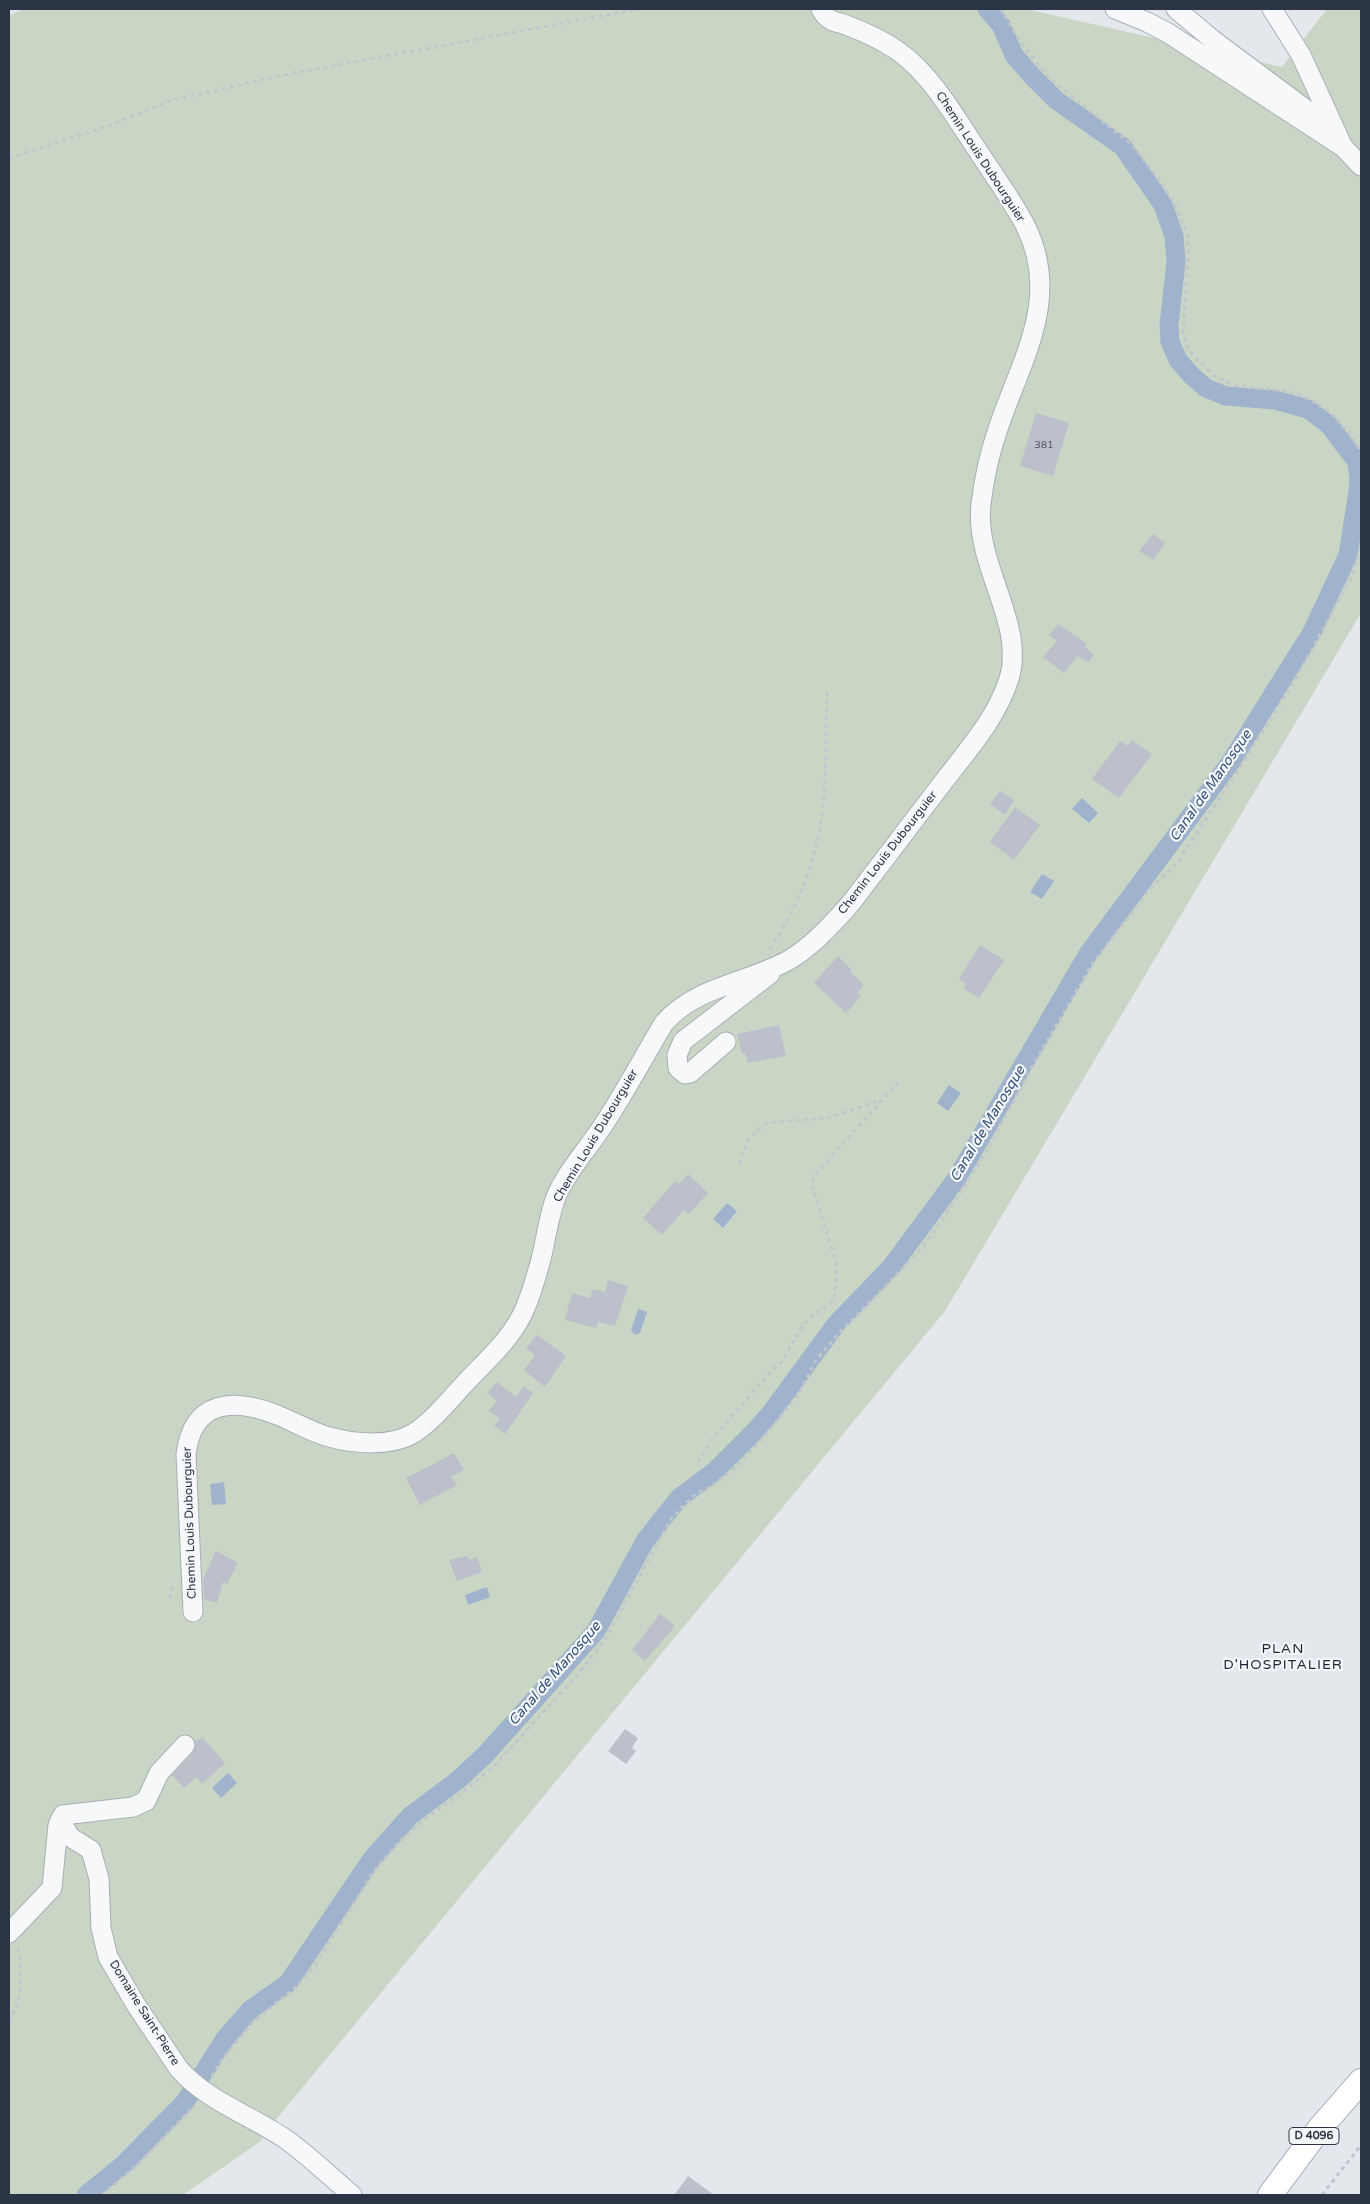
<!DOCTYPE html>
<html>
<head>
<meta charset="utf-8">
<style>
  body { margin:0 }
  #map { position:relative; width:1370px; height:2204px; overflow:hidden; background:#e4e7ec; font-family:"Varela Round",sans-serif }
  canvas { display:block }
  .frame { position:absolute; inset:0; border:10px solid #2b3445; pointer-events:none }
</style>
</head>
<body>
<div id="map">
<canvas width="1370" height="2204"></canvas>
<div class="frame"></div>
</div>
<script>
const ctx = document.querySelector('canvas').getContext('2d');
ctx.lineJoin = 'round';
function fillPath(path, color) {
  ctx.fillStyle = color;
  ctx.fill(path, 'evenodd');
}
function trace(path, color, width, dash) {
  ctx.strokeStyle = color;
  ctx.lineWidth = width;
  ctx.lineCap = dash ? 'butt' : 'round';
  ctx.setLineDash(dash || []);
  ctx.stroke(path);
}
function write(font, color, halo, rows, align = 'center') {
  ctx.font = font + ' "Varela Round",sans-serif';
  ctx.lineWidth = 4.5;
  ctx.setLineDash([]);
  ctx.textBaseline = 'middle';
  ctx.strokeStyle = halo;
  ctx.fillStyle = color;
  for (const [text, x, y, turn = 0] of rows) {
    ctx.save();
    ctx.translate(x, y);
    ctx.rotate((+turn || 0) * Math.PI / 180);
    ctx.textAlign = isNaN(turn) ? turn : align;
    if (halo) ctx.strokeText(text, 0, 0);
    ctx.fillText(text, 0, 0);
    ctx.restore();
  }
}
fillPath(new Path2D(`
  M 23,9 L 1026,9 L 1282,67 L 1327,9 L 1361,9 L 1361,613 L 945,1311 L 274,2122 L 261,2141 L 183,2195 L 9,2195 L 9,16 Z`), '#c9d6c5');
fillPath(new Path2D(`
  M 1082,798 L 1098,813 L 1089,823 L 1072,809 Z
  M 1042,874 L 1054,881 L 1042,899 L 1030,892 Z
  M 949,1085 L 961,1093 L 948,1111 L 937,1103 Z
  M 727,1203 L 737,1211 L 723,1228 L 713,1219 Z
  M 638,1309 L 647,1312 L 640,1333 L 635,1335 L 631,1330 Z
  M 224,1482 L 226,1504 L 212,1505 L 210,1484 Z
  M 487,1587 L 490,1597 L 468,1605 L 465,1595 Z
  M 228,1773 L 237,1783 L 221,1798 L 212,1788 Z`), '#9fb4cc');
trace(new Path2D(`
  M 86,2195 L 124,2164 L 185,2102 L 224,2040 L 250,2010 L 288,1983 L 371,1860 L 410,1816 L 458,1780 L 485,1755 L 596,1631 L 645,1541 L 679,1498 L 714,1472 L 751,1435 L 770,1414 L 837,1323 L 892,1266 L 957,1178 L 1088,954 L 1230,763 L 1312,632 L 1348,555 L 1358,492 L 1359,478 L 1357,462 L 1329,425 L 1308,409 L 1275,400 L 1226,396 L 1206,388 L 1191,375 L 1178,360 L 1170,342 L 1169,325 L 1176,262 L 1174,236 L 1163,205 L 1123,147 L 1056,100 L 1032,76 L 1014,55 L 1001,25 L 987,9`), '#9fb4cc', 19);
fillPath(new Path2D(`
  M 1036,413 L 1069,423 L 1053,476 L 1020,466 Z
  M 1153,534 L 1165,543 L 1153,560 L 1139,551 Z
  M 1058,624 L 1087,644 L 1085,647 L 1094,655 L 1088,663 L 1078,656 L 1064,673 L 1043,657 L 1057,641 L 1049,635 Z
  M 1132,740 L 1152,754 L 1119,798 L 1092,779 L 1120,741 L 1128,746 Z
  M 1000,791 L 1014,800 L 1005,815 L 990,804 Z
  M 1015,807 L 1040,825 L 1014,860 L 990,842 Z
  M 980,945 L 1004,960 L 979,998 L 963,988 L 966,984 L 959,979 Z
  M 838,956 L 852,970 L 850,972 L 864,985 L 857,993 L 861,996 L 846,1013 L 814,983 Z
  M 779,1025 L 786,1056 L 748,1063 L 745,1053 L 742,1054 L 737,1034 Z
  M 688,1174 L 708,1193 L 689,1214 L 684,1210 L 662,1235 L 643,1218 L 675,1181 L 679,1184 Z
  M 608,1280 L 628,1286 L 615,1326 L 598,1322 L 596,1328 L 565,1320 L 572,1293 L 590,1298 L 593,1289 L 605,1292 Z
  M 537,1335 L 566,1356 L 545,1387 L 524,1370 L 535,1355 L 526,1348 Z
  M 497,1382 L 516,1397 L 524,1386 L 533,1393 L 505,1434 L 494,1425 L 500,1418 L 488,1411 L 497,1401 L 487,1393 Z
  M 454,1453 L 464,1470 L 451,1477 L 457,1485 L 420,1505 L 406,1478 Z
  M 216,1551 L 238,1563 L 227,1584 L 223,1582 L 217,1603 L 204,1599 L 203,1579 Z
  M 468,1556 L 469,1560 L 477,1557 L 482,1572 L 457,1581 L 449,1560 Z
  M 660,1614 L 675,1626 L 645,1661 L 632,1650 Z
  M 625,1729 L 638,1738 L 632,1748 L 636,1751 L 626,1764 L 608,1751 Z
  M 202,1737 L 225,1763 L 202,1784 L 196,1777 L 184,1788 L 172,1775 L 193,1753 L 196,1742 Z
  M 688,2176 L 714,2195 L 674,2195 Z`), '#bbc0ca');
const minor = new Path2D(`
  M 1115,9 L 1147,22 L 1168,33 L 1343,147
  M 1176,9 L 1213,40 L 1308,111 L 1319,122
  M 1272,9 L 1301,55 L 1343,147 L 1361,166
  M 726,1042 L 690,1073 L 685,1074 L 678,1068 L 677,1055 L 683,1041 L 770,974
  M 193,1612 L 186,1454 C 193,1399 234,1398 277,1415 C 295,1422 311,1432 329,1437 C 355,1444 391,1447 414,1433 C 435,1419 451,1398 468,1380 C 489,1358 515,1335 526,1306 C 532,1292 536,1277 540,1263 C 546,1241 548,1218 556,1197 C 567,1171 587,1150 602,1127 C 624,1094 643,1058 664,1023 C 696,986 748,983 789,960 C 813,946 833,923 851,903 C 882,862 913,822 944,781 C 968,750 997,717 1009,679 C 1026,623 974,565 981,504 C 984,480 989,455 997,432 C 1019,363 1063,300 1025,225 C 1012,200 995,177 980,154 C 956,119 933,76 898,51 C 882,40 865,32 846,25 C 842,23 836,23 831,20 C 826,18 824,14 821,9
  M 60,1820 L 70,1837 L 91,1850 L 99,1879 L 101,1928 L 108,1957 L 136,2005 L 179,2069 C 207,2101 252,2116 287,2140 C 310,2157 331,2177 352,2195
  M 9,1933 L 52,1888 L 58,1825 L 63,1815 L 133,1807 L 146,1801 L 159,1773 L 185,1745`);
const major = new Path2D(`
  M 1270,2195 L 1320,2128 L 1361,2081`);
trace(minor, '#a9aeb7', 21);
trace(major, '#a3abb8', 26);
trace(new Path2D(`
  M 1001,9 L 1019,40 L 1049,78 L 1132,145 L 1158,178 L 1176,207 L 1188,236 L 1188,257 L 1183,333 L 1190,352 L 1214,376 L 1236,386 L 1286,391 L 1309,399 L 1329,411 L 1349,433 L 1361,452
  M 9,158 L 111,125 L 169,101 L 279,76 L 639,9
  M 770,949 C 793,914 811,874 819,833 C 828,790 825,736 827,692
  M 739,1164 L 748,1140 L 764,1124 L 774,1122 L 828,1118 L 881,1100
  M 698,1462 L 712,1439 L 770,1372 L 782,1362 L 803,1325 L 813,1315 L 830,1304 L 834,1298 L 837,1265 L 813,1189 L 813,1177 L 900,1080
  M 170,1599 L 172,1582
  M 9,2022 C 23,1999 22,1974 18,1948
  M 212,2076 L 220,2062 L 253,2022 L 296,1987 L 314,1967 L 374,1871 L 400,1841 L 426,1818 L 459,1795 L 493,1767 L 577,1675 L 604,1641 L 671,1519 L 693,1496 L 713,1485 L 738,1465 L 768,1432 L 800,1392 L 816,1360 L 840,1332 L 876,1296 L 921,1249 L 953,1204 L 986,1152 L 1037,1058 L 1093,963 L 1150,889 L 1177,863 L 1248,755 L 1291,687 L 1351,578 L 1361,547
  M 102,2195 L 135,2167 L 195,2105
  M 1322,2195 L 1361,2145`), '#c2c5cb', 3, [4, 4]);
trace(minor, '#f7f8fa', 19);
trace(major, '#fff', 24);
write('10px', '#4f5766', null, [
  ["381",1044,445]
]);
for (const [x, y, w] of [
  [1314,2136,50]
]) {
  const box = new Path2D();
  box.roundRect(x - w / 2, y - 8.5, w, 17, 4);
  ctx.fillStyle = '#f4f6f9';
  ctx.fill(box);
  trace(box, '#2b3445', 1);
}
write('bold 11px', '#2b3445', null, [
  ["D 4096",1314,2136]
]);
write('12px', '#2b3445', '#f4f6f9', [
  ["Chemin Louis Dubourguier",980,157,57],
  ["Chemin Louis Dubourguier",888,853,-52],
  ["Chemin Louis Dubourguier",596,1136,-59],
  ["Chemin Louis Dubourguier",190,1523,-92],
  ["Domaine Saint-Pierre",144,2013,58]
]);
write('italic 14px', '#34527a', '#f4f6f9', [
  ["Canal de Manosque",1211,786,-55],
  ["Canal de Manosque",988,1124,-59],
  ["Canal de Manosque",555,1674,-49]
]);
ctx.letterSpacing = '1px';
write('14px', '#1d2536', '#f4f6f9', [
  ["PLAN",1283,1649],
  ["D'HOSPITALIER",1283,1665]
]);
ctx.letterSpacing = '0px';
</script>
</body>
</html>
